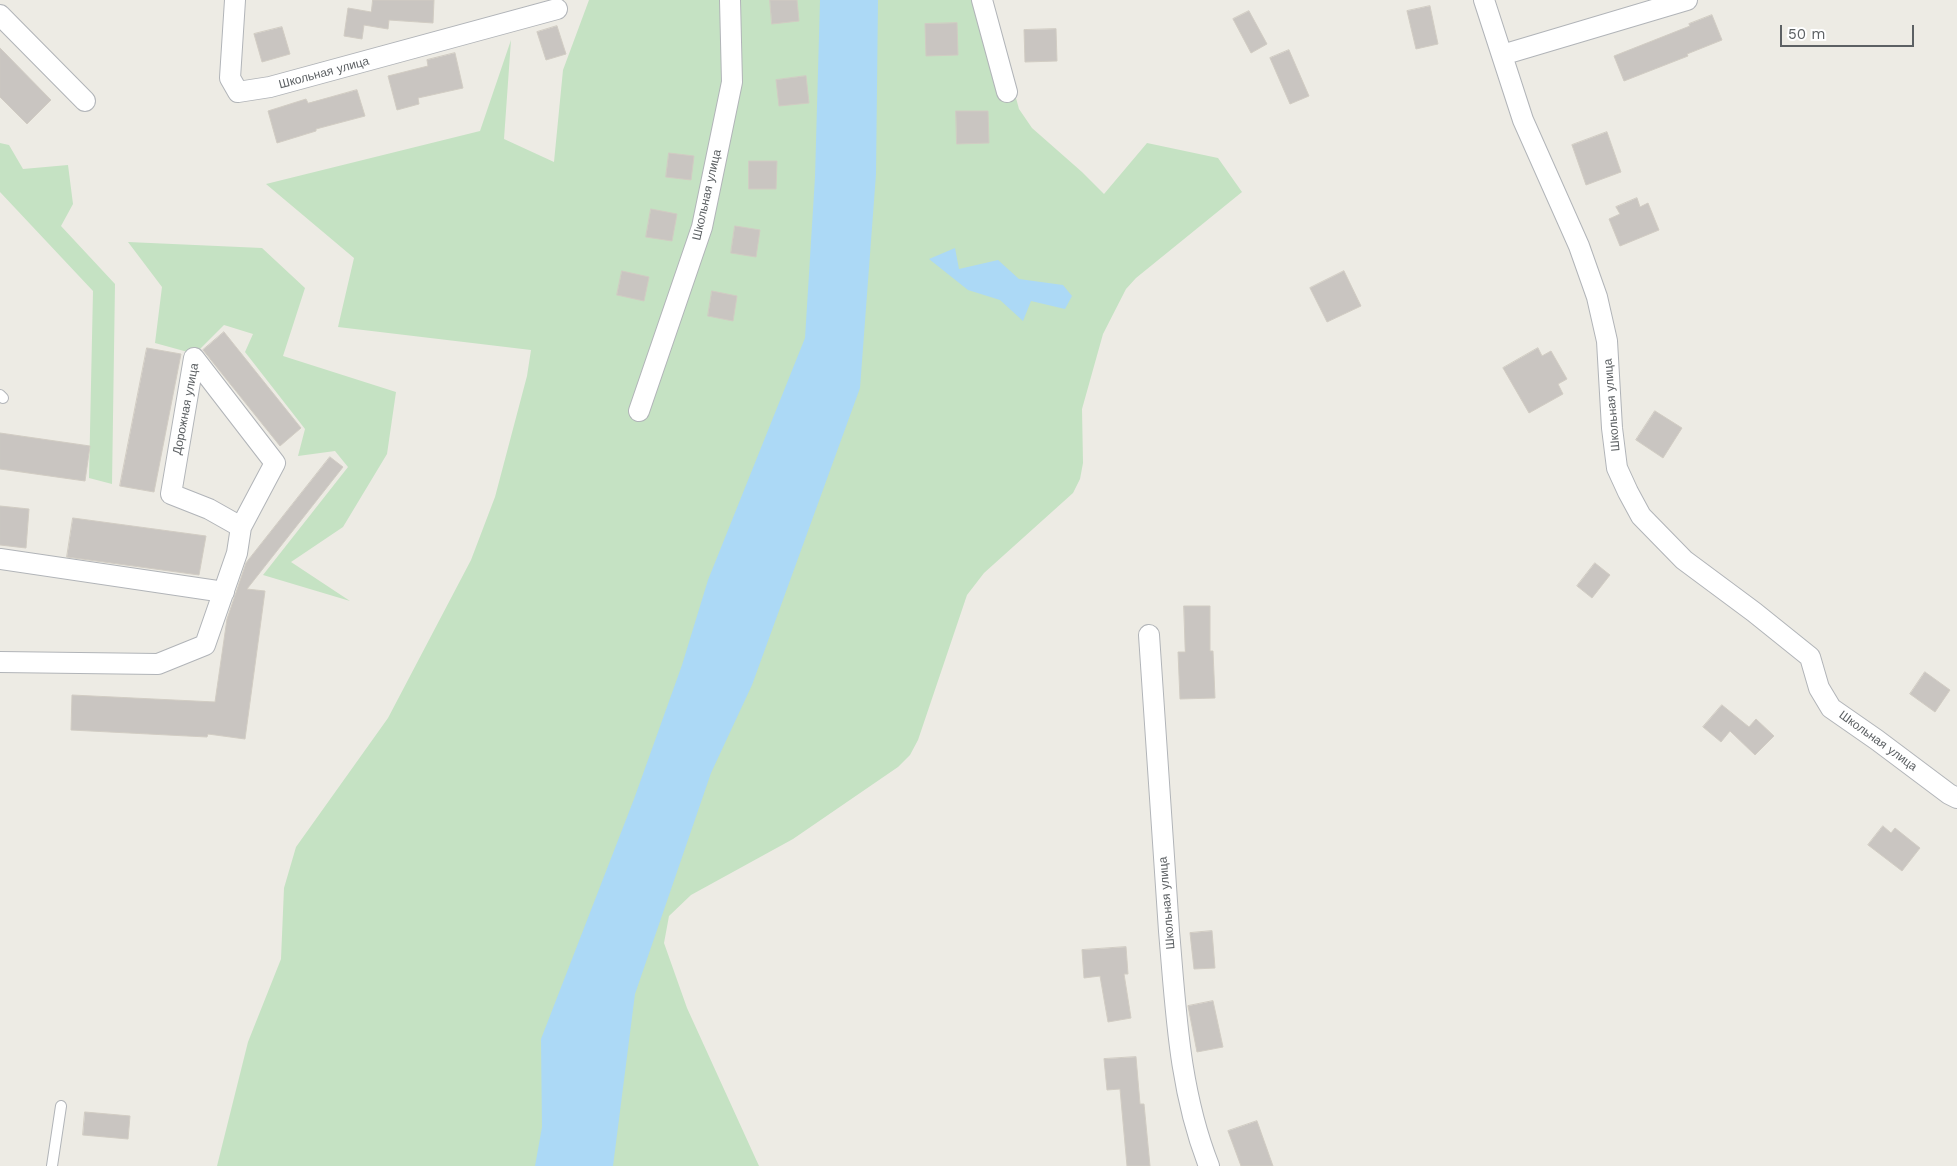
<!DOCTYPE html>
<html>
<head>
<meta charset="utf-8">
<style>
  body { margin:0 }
  #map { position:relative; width:1957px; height:1166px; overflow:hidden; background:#edebe4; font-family:"Work Sans",sans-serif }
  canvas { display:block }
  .scale { position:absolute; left:1780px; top:25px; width:134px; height:22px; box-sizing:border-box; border:2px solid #5c6063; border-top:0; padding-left:6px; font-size:15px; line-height:18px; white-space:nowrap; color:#5c6063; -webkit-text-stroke:4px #fff; paint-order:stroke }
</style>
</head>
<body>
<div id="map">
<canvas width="1957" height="1166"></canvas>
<div class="scale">50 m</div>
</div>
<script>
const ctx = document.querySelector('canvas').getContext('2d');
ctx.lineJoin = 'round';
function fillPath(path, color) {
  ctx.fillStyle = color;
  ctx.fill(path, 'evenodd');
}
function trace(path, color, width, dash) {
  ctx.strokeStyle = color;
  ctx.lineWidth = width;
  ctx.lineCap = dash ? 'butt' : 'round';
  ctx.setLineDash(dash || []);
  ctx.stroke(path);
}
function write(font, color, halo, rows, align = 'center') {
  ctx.font = font + ' "Work Sans",sans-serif';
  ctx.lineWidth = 4;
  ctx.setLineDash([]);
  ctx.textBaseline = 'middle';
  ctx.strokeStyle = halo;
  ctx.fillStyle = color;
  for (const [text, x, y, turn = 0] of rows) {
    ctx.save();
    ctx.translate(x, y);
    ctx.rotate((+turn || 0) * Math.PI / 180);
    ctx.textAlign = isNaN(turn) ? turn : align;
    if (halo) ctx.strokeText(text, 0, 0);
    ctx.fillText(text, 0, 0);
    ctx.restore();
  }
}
fillPath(new Path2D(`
  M 589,0 L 989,0 L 1019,109 L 1032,128 L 1082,172 L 1104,194 L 1147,143 L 1218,158 L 1242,192 L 1136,278 L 1126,289 L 1103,334 L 1082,409 L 1083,463 L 1080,479 L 1073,493 L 984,573 L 967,595 L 918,740 L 910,755 L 898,767 L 793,839 L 691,895 L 669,916 L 664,943 L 687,1008 L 759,1166 L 217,1166 L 248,1042 L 281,959 L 284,888 L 296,847 L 388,718 L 471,560 L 495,497 L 527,376 L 531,350 L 338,327 L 354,258 L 266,184 L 480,131 L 511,40 L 504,139 L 554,162 L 563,70 Z
  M 0,143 L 9,145 L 23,169 L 68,165 L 73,204 L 61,226 L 115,284 L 112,484 L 89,478 L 93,291 L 0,192 Z
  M 128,242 L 262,248 L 305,288 L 283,356 L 396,392 L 387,454 L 343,527 L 291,562 L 350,601 L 263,575 L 348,467 L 335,451 L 298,456 L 305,429 L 245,352 L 253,334 L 224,325 L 195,354 L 155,343 L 162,287 Z`), '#c5e2c3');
fillPath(new Path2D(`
  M 820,0 L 878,0 L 876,174 L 860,388 L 752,685 L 711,773 L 635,994 L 613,1166 L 535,1166 L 542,1127 L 541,1039 L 634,799 L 682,665 L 708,580 L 805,338 L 815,177 Z
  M 955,248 L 959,269 L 998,260 L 1019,279 L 1063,285 L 1072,296 L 1065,309 L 1031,301 L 1023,321 L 1000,300 L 968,290 L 929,259 Z`), '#acd9f6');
const building = new Path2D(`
  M 373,0 L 434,0 L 433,23 L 389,20 L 388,29 L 364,25 L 362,39 L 344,36 L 348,8 L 371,12 Z
  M 770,0 L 797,0 L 799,21 L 772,24 Z
  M 1430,6 L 1438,44 L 1416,49 L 1407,11 Z
  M 1249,11 L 1267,44 L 1251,53 L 1233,19 Z
  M 1712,15 L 1722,40 L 1687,54 L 1688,56 L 1624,81 L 1614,56 L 1690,26 L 1689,24 Z
  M 957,23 L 958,55 L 926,56 L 925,24 Z
  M 557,26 L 566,54 L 546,60 L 537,32 Z
  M 282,27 L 290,54 L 262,62 L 254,34 Z
  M 1056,29 L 1057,61 L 1025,62 L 1024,30 Z
  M 0,48 L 51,100 L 27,124 L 0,97 Z
  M 1289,50 L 1309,96 L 1290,104 L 1270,58 Z
  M 455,53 L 463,88 L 418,98 L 419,104 L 397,110 L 388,76 L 428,66 L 427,60 Z
  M 806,76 L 809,103 L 779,106 L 776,80 Z
  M 357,90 L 365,116 L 316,129 L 316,131 L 277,143 L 268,111 L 306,99 L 308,103 Z
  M 956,111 L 988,111 L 989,143 L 957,144 Z
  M 1607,132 L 1621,172 L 1586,185 L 1572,145 Z
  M 669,153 L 694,156 L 691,180 L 666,177 Z
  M 749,161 L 777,161 L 776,189 L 749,189 Z
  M 1637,198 L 1640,207 L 1648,203 L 1659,230 L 1620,246 L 1609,219 L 1620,214 L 1616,207 Z
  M 651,209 L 677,214 L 672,241 L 646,237 Z
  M 735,226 L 760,230 L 756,257 L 731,253 Z
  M 622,271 L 649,277 L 644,301 L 617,295 Z
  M 1344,271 L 1361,306 L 1327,322 L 1310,288 Z
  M 712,291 L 737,296 L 733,321 L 708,316 Z
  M 224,332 L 301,428 L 280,446 L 203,350 Z
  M 147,348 L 181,354 L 154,492 L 120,486 Z
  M 1538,348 L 1542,356 L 1551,351 L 1567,379 L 1558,384 L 1563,394 L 1529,413 L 1503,368 Z
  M 1655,411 L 1682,428 L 1663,458 L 1636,440 Z
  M 0,433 L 90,446 L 85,481 L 0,469 Z
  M 330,457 L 343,467 L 247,589 L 265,591 L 245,739 L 208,734 L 207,737 L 71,730 L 72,695 L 215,702 L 227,619 L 246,563 Z
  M 0,506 L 29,509 L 26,548 L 0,545 Z
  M 73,518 L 206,536 L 199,575 L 67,557 Z
  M 1595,563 L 1610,575 L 1592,598 L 1577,586 Z
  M 1184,606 L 1210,606 L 1210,651 L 1213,651 L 1215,698 L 1180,699 L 1178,652 L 1185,652 Z
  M 1925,672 L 1950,690 L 1935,712 L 1910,694 Z
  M 1722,705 L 1749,727 L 1756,719 L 1774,736 L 1755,755 L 1730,731 L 1721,742 L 1703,727 Z
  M 1883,826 L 1891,833 L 1895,828 L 1920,848 L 1902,871 L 1868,845 Z
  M 1212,931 L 1215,968 L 1194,969 L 1190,933 Z
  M 1126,947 L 1128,974 L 1124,974 L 1131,1018 L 1108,1022 L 1100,976 L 1084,978 L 1082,950 Z
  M 1213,1001 L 1223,1047 L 1197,1052 L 1188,1006 Z
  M 1136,1057 L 1140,1104 L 1144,1104 L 1150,1166 L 1127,1166 L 1120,1089 L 1107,1090 L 1104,1059 Z
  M 85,1112 L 130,1116 L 128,1139 L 83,1135 Z
  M 1257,1121 L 1273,1166 L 1241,1166 L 1228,1131 Z`);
fillPath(building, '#c9c5c1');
trace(building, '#d1ccc3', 1);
const lane = new Path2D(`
  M 0,395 L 3,398
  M 52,1166 L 61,1106`);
const street = new Path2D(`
  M 235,0 L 230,78 L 238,92 L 270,87 L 557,9
  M 982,0 L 1007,92
  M 1484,0 L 1523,120 L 1579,246 L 1597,297 L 1607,341 L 1612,428 L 1617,468 L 1628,492 L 1641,516 L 1684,560 L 1754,612 L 1810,657 L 1819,688 L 1831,708 L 1877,740 L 1949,794 L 1957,798
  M 0,15 L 85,101
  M 1502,55 L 1687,0
  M 639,411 L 702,227 L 732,82 L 730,0
  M 0,559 L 224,592
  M 1149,635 C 1156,734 1162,833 1169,931 C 1176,1011 1179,1090 1209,1166
  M 0,662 L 158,664 L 205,645 L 237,553 L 241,527 L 275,463 L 194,358 L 171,494 L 209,509 L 241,527`);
trace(lane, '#b1b4b8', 12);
trace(street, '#b1b4b8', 22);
trace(lane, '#fff', 10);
trace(street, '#fff', 20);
write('12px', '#5c6063', '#fff', [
  ["Школьная улица",324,73,-15],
  ["Школьная улица",707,195,-77],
  ["Школьная улица",1612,405,-95],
  ["Дорожная улица",186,409,-79],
  ["Школьная улица",1878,741,36],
  ["Школьная улица",1167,903,-95]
]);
</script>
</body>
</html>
